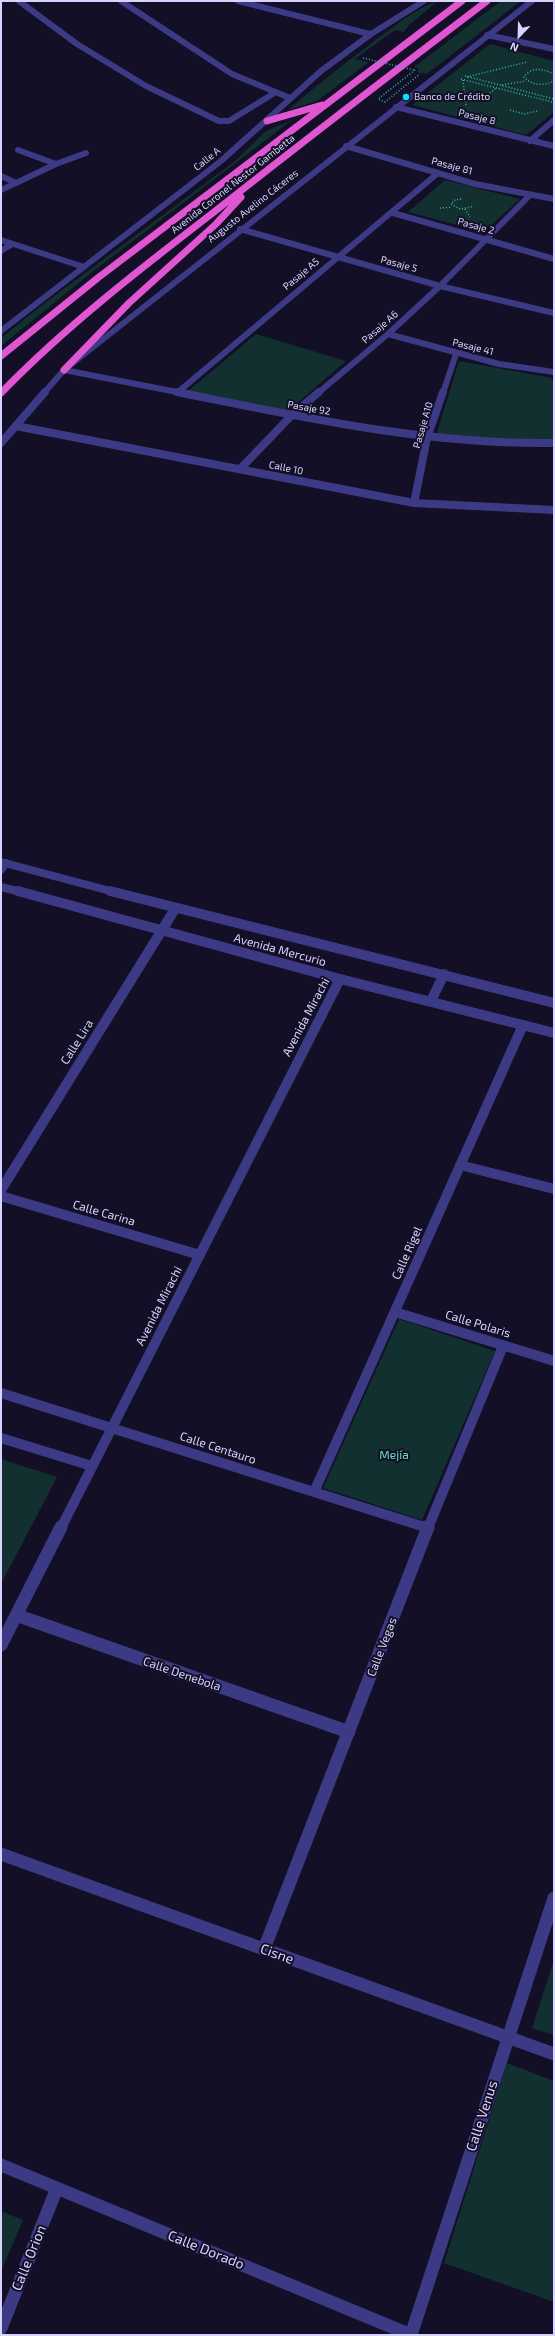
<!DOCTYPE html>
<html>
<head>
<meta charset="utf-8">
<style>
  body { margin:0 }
  #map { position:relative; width:555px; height:2336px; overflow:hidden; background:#130f26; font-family:"Exo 2",sans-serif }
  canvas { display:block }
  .frame { position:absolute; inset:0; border:2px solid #d9d4ff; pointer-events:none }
  .north { position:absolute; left:499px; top:16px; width:40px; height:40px; -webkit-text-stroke:3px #130f26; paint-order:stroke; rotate:203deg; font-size:11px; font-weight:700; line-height:16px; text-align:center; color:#d9d4ff }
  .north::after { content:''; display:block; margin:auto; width:14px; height:18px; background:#d9d4ff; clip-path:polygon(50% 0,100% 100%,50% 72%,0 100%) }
</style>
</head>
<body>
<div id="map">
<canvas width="555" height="2336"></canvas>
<div class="frame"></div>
<div class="north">N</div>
</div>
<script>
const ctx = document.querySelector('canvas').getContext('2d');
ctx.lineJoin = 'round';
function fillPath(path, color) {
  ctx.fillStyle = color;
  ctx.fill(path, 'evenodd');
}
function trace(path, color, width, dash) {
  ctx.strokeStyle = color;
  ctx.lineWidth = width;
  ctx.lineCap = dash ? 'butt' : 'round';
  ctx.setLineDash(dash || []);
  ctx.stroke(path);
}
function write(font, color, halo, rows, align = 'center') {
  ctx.font = font + ' "Exo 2",sans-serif';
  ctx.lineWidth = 4;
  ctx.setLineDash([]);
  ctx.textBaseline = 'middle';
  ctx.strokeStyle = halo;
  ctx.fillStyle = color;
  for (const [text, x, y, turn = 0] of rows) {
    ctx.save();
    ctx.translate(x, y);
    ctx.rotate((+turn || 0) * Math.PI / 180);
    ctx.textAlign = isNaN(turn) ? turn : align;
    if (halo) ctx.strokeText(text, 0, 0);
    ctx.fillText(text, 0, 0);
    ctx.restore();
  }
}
fillPath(new Path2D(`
  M 438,1 L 409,25 L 404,32 L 395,30 L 355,59 L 369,62 L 317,101 L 288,110 C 318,84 349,60 381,36 C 398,24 418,7 438,1 Z
  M 501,1 L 521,1 L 427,74 L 417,72 L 419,69 L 414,67 Z
  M 490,44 L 554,61 L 554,112 L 526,135 L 412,105 Z
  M 292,120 L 91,273 L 1,346 L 1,338 L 41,306 L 235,161 L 266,131 Z
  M 445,180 L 520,199 L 484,232 L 408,212 Z
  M 256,334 L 346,361 L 287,412 L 187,392 Z
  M 459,361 L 552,378 L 554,384 L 554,441 L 436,436 Z
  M 399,1319 L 495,1351 L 422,1520 L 323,1488 Z
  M 1,1459 L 57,1477 L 1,1584 Z
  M 554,1960 L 554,2035 L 532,2028 Z
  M 507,2063 L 554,2081 L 554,2302 L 444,2263 Z
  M 1,2211 L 23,2220 L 1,2271 Z`), '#12302f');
trace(new Path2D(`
  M 554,74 C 544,69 531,66 524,77 C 532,86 544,86 554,81
  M 465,76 L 554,99
  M 467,77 L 527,62
  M 461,79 L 552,102
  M 463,80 L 466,107
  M 502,85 L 526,81
  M 490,93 L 496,88
  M 465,99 L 472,98
  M 510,110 L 524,114 L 537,111
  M 461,199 L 455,200 L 451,204 L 460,209 L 471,207 L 472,204
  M 440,208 L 452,207
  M 465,209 L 470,217`), '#2fb8b0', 1.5, [1, 2]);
trace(new Path2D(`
  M 19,1 L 77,44 L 146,86 L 219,121 L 229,121 L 276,92
  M 121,1 L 232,74 L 290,98
  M 238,1 L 370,34
  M 487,35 L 554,49
  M 396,107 L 554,146
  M 530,141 L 554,120
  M 346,146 L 475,184 L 554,199
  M 18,150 L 56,164
  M 1,176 L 16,183
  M 1,190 L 56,164 L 86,153
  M 393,213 L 554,259
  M 240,229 L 440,286 L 554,313
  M 1,240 L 84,267
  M 1,251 L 12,244
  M 388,334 L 499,364 L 554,372
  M 64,370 L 182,393
  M 178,392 L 438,173
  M 318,393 L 388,334 L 440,286 L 529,196
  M 443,393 L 456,354`), '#3d3a85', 6);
trace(new Path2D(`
  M 177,392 C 302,417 426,445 554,443
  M 16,426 L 414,503 L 554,510
  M 241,468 L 292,415 L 319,392
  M 414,503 L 427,438 L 443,392
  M 1,870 L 6,863`), '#3d3a85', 8);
trace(new Path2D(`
  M 431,1001 L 444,974
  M 460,1165 L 554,1189
  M 1,1190 L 175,909
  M 1,1196 L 200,1255
  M 395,1312 L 554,1361
  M 1,1393 L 428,1528
  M 1,1438 L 92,1466
  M 314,1492 L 523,1025
  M 61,1528 L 340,979
  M 428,1528 L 503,1346`), '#3d3a85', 10);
trace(new Path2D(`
  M 425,1527 L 428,1528
  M 16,1615 L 349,1732
  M 1,1645 L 61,1527
  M 1,1854 L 554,2054
  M 264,1949 L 428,1527
  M 1,2165 L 411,2335
  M 1,2328 L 57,2188
  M 411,2335 L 554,1898`), '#3d3a85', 13);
trace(new Path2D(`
  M 1,331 L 221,161 L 321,71 L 371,34 L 424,1
  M 44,393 L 64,370 L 532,1`), '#3d3a85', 6);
trace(new Path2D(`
  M 1,443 L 45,392
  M 1,862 L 114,892
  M 1,887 L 21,892`), '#3d3a85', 8);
trace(new Path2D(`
  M 18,891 L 340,979 L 554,1033
  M 110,891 L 554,1003`), '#3d3a85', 10);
trace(new Path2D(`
  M 267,121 L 322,105
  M 1,356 L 99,277 L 462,1
  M 64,370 L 129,303 L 216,224 L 241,197
  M 1,393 C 66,326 140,269 214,212 C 304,141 395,71 487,1`), '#e055d1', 7);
trace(new Path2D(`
  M 363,58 L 414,70
  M 415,70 L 378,99 L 385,102 L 420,74`), '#2fb8b0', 1.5, [1, 2]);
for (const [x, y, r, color] of [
  [406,97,4,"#00e5ff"]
]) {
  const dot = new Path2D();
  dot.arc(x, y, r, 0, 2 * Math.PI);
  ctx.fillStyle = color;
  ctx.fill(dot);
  trace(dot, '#130f26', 1.5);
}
write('10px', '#d9d4ff', '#130f26', [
  ["Banco de Crédito",414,97]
], 'left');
write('10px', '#d9d4ff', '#130f26', [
  ["Pasaje 8",477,117,14],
  ["Calle A",207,159,-39],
  ["Pasaje 81",452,166,15],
  ["Avenida Coronel Nestor Gambetta",233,184,-38],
  ["Augusto Avelino Cáceres",253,206,-38],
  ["Pasaje 2",476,226,16],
  ["Pasaje 5",399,264,15],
  ["Pasaje A5",301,274,-40],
  ["Pasaje A6",380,327,-41],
  ["Pasaje 41",473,347,14],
  ["Pasaje 92",309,408,10],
  ["Pasaje A10",423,425,-74],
  ["Calle 10",286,468,12]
]);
write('12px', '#d9d4ff', '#130f26', [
  ["Avenida Mercurio",280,950,15],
  ["Avenida Mirachi",306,1017,-62],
  ["Calle Lira",77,1042,-58],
  ["Calle Carina",104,1213,16],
  ["Calle Rigel",407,1253,-66],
  ["Avenida Mirachi",159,1306,-63],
  ["Calle Polaris",478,1324,17],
  ["Calle Centauro",218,1448,18],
  ["Calle Vegas",382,1647,-69],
  ["Calle Denebola",182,1674,19]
]);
write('12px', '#5fe0c0', '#130f26', [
  ["Mejía",394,1455]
]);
write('14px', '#d9d4ff', '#130f26', [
  ["Cisne",277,1954,20],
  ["Calle Venus",482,2116,-72],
  ["Calle Dorado",206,2250,22],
  ["Calle Orion",29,2258,-68]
]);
</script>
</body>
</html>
